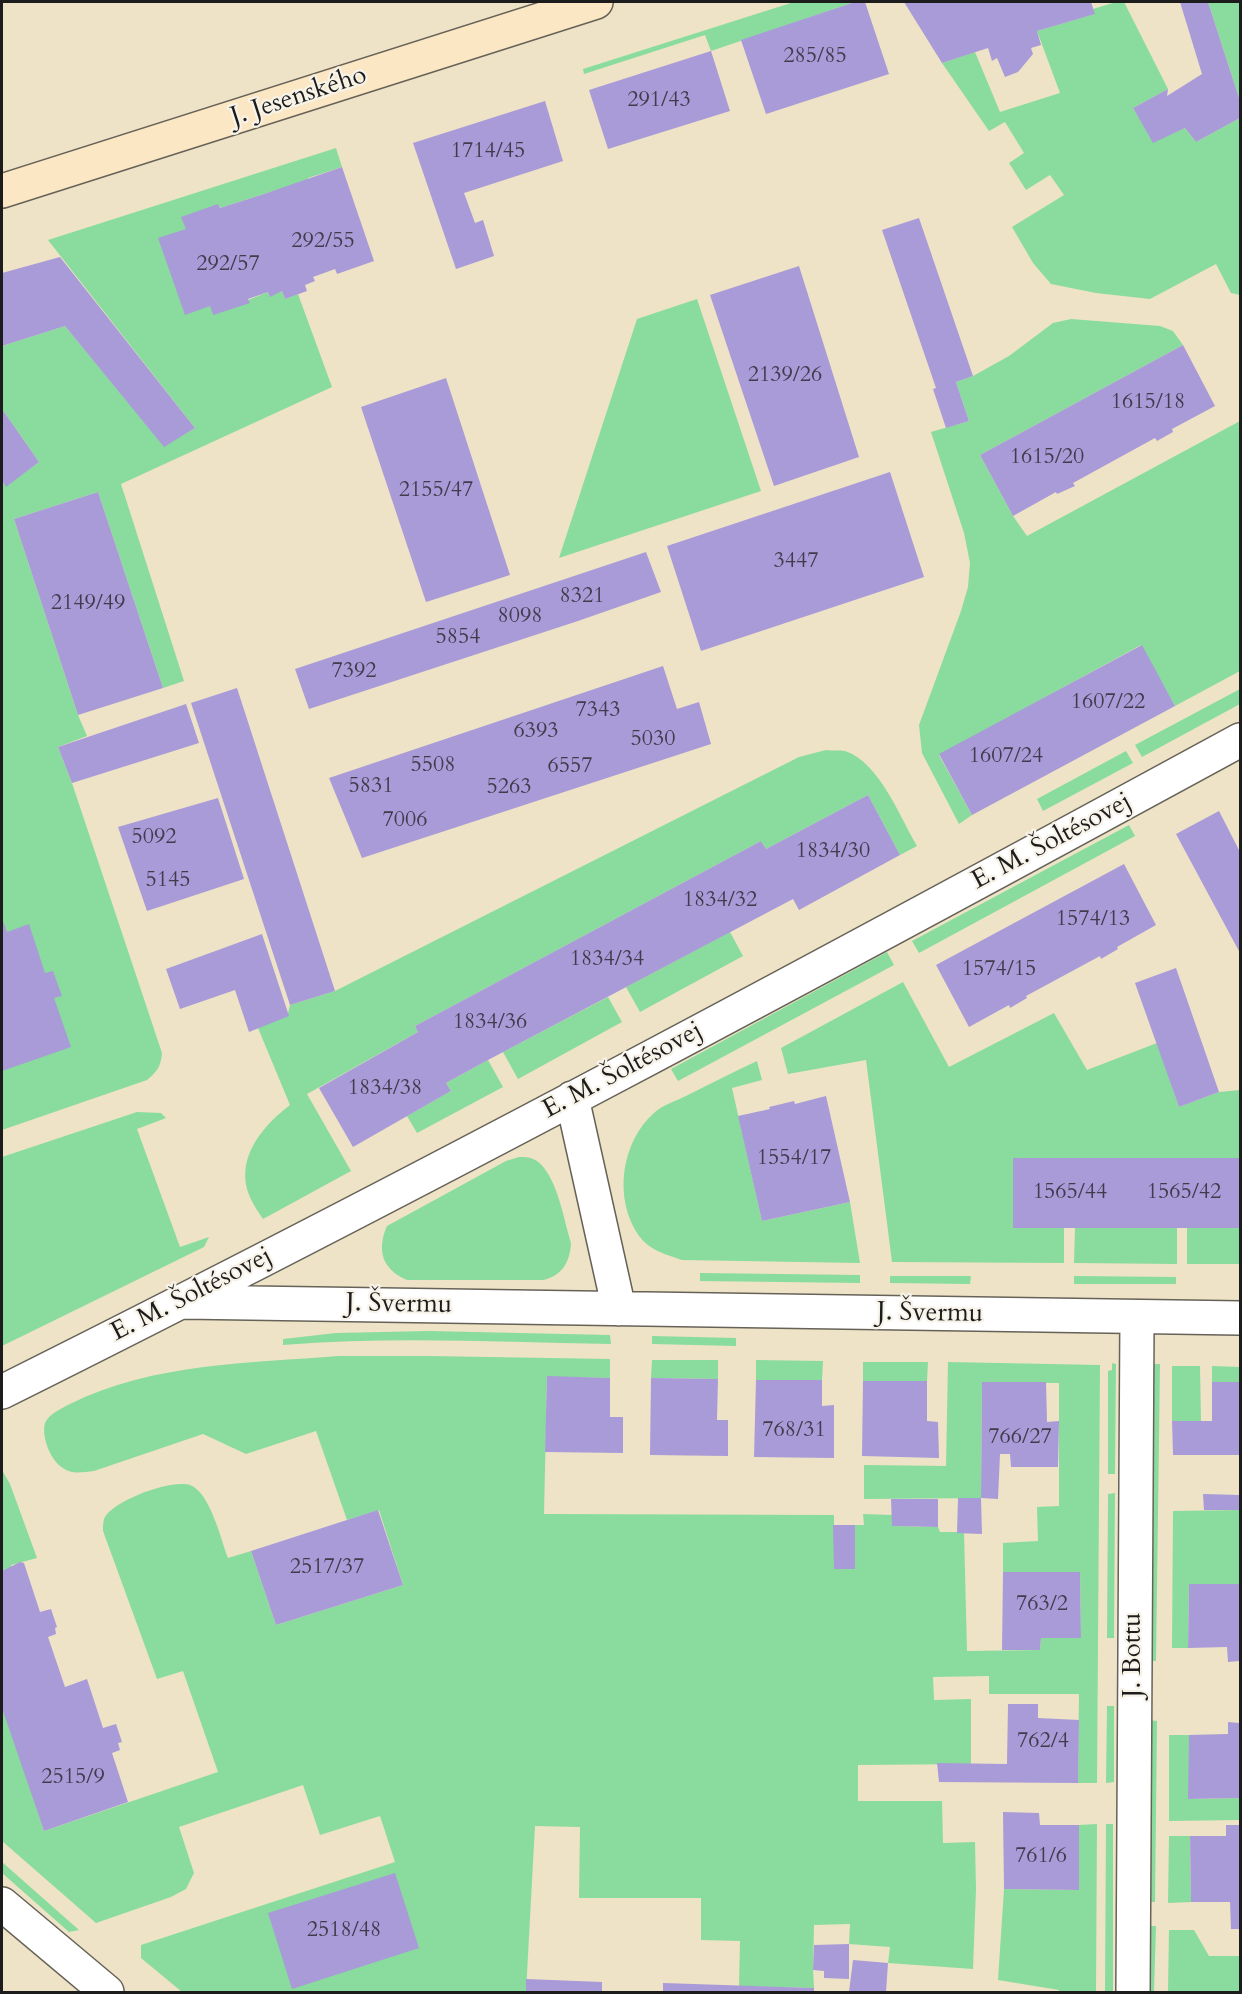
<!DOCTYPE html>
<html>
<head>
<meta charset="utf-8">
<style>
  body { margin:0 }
  #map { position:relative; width:1242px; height:1994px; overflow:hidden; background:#eee3c6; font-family:Cardo,serif }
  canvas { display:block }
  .frame { position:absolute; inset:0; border:3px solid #1c1c1c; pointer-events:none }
</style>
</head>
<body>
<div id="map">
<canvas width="1242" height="1994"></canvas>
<div class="frame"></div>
</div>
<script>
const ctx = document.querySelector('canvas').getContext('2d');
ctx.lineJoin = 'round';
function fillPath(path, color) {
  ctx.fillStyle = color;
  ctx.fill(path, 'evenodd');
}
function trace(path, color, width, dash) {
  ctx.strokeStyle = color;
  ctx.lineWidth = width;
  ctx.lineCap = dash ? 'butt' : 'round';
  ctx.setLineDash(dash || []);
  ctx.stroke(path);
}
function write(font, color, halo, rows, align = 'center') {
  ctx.font = font + ' Cardo,serif';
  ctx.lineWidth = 4.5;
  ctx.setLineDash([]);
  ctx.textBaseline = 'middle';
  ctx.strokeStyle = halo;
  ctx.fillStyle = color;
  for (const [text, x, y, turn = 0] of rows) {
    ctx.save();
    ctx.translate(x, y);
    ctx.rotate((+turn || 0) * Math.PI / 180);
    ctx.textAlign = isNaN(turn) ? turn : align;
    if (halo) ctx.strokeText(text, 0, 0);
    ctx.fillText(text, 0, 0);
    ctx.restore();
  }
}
fillPath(new Path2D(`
  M 794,2 L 855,2 L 711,51 L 705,35 L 584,74 L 583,69 Z
  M 1116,2 L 1124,2 L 1168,89 L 1133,108 L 1153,142 L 1185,128 L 1196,142 L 1240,118 L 1240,295 L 1231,293 L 1216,264 L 1150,299 L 1096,293 L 1051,284 L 1033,263 L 1012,227 L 1064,195 L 1050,175 L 1026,190 L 1009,163 L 1024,153 L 1005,122 L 989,131 L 942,63 L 975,52 L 1000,112 L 1060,93 L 1037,31 L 1094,14 L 1093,9 Z
  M 1208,2 L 1240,2 L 1240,101 Z
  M 336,148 L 342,167 L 308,178 L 308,180 L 220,208 L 218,204 L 186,229 L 213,314 L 268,292 L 270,296 L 282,291 L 285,299 L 298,294 L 332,387 L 121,484 L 184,681 L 163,688 L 98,492 L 14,519 L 78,715 L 87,736 L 58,747 L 72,783 L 162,1053 C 161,1066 157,1072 147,1080 L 2,1130 L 2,480 L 6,486 L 39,462 L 2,409 L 2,346 L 65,326 L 164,446 L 195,428 L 48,240 Z
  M 697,299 L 761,491 L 559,558 L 637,319 Z
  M 1071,319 L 1160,326 L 1173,331 L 1183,345 L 980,455 L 1013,516 L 1027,536 L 1240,421 L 1240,671 L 1175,706 L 1141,645 L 939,755 L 972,815 L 959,824 L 922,753 L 919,725 L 961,611 L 968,587 L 970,563 L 964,533 L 931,432 L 969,421 L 956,382 L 973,376 L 1009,356 L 1053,323 Z
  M 1240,689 L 1240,704 L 1142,757 L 1135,745 Z
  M 826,750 C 832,751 839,750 845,751 C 879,762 900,817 917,846 L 900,855 L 868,795 L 766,849 L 761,841 L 415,1026 L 418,1032 L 307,1094 L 351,1171 L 263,1219 C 257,1210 250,1200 247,1189 C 238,1154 265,1124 290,1105 L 258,1028 L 288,1013 L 290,1005 L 335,991 L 799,757 Z
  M 1126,751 L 1133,763 L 1043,811 L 1037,799 Z
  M 1129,825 L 1135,836 L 919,953 L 912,941 Z
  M 730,932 L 743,956 L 640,1012 L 626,987 Z
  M 887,952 L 894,965 L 678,1081 L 671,1069 Z
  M 903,982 L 949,1067 L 1054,1013 L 1087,1070 L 1157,1043 L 1179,1107 L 1219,1092 L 1240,1090 L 1240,1158 L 1014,1158 L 1013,1228 L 1064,1227 L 1064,1263 L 892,1262 L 866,1060 L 788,1074 L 781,1048 Z
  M 608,997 L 622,1022 L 518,1079 L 503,1052 Z
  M 488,1060 L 503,1087 L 417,1133 L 407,1116 L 451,1091 L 446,1083 Z
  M 757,1061 L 762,1080 L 732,1088 L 762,1221 L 850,1202 L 860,1263 L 682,1260 C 667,1255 649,1250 639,1236 C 613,1199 621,1142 654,1113 C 662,1105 676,1101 686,1096 C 710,1084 733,1072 757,1061 Z
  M 137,1112 L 161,1113 L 166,1118 L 137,1129 L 180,1247 L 209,1237 L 204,1247 L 2,1346 L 2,1157 Z
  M 519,1157 C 526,1157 531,1157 537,1161 C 557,1175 564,1221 571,1243 C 570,1262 562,1276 543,1280 L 407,1280 C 383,1270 376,1251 387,1226 L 506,1161 Z
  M 1075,1228 L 1177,1228 L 1177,1264 L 1074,1263 Z
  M 1187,1228 L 1240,1228 L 1240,1264 L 1187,1264 Z
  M 700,1273 L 860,1275 L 860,1283 L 700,1281 Z
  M 890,1276 L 971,1276 L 970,1284 L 890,1283 Z
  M 1074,1276 L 1176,1277 L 1176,1284 L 1074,1284 Z
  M 429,1331 L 610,1335 L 611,1344 C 501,1342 392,1336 283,1345 L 283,1339 L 336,1333 Z
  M 652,1336 L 736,1338 L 736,1346 L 652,1344 Z
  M 339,1356 L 428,1356 L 610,1359 L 610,1378 L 547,1377 L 544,1514 L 834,1515 L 834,1569 L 855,1568 L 855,1525 L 864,1525 L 863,1514 L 892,1515 L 892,1526 L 938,1527 L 940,1532 L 964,1532 L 967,1651 L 1040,1650 L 1041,1638 L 1081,1638 L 1080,1572 L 1003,1572 L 1003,1543 L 1038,1541 L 1037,1507 L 1059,1506 L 1059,1383 L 982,1383 L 981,1498 L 864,1499 L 864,1465 L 946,1466 L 948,1362 L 1100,1365 L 1097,1783 L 1078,1783 L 1079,1694 L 989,1694 L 989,1676 L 933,1677 L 934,1700 L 971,1699 L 971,1764 L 858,1765 L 858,1801 L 942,1801 L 943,1843 L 975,1842 L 976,1889 L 973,1969 L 888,1963 L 890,1947 L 849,1944 L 850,1924 L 814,1925 L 813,1970 L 814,1988 L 739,1986 L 740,1941 L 701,1940 L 701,1898 L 579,1898 L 580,1827 L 535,1826 L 526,1992 L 182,1992 L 141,1958 L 141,1945 L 395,1862 L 380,1816 L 320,1835 L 303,1785 L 179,1827 L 194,1873 L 186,1889 L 171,1897 L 96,1923 L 2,1841 L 3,1707 L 44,1831 L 218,1772 L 183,1671 L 157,1679 L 103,1531 C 103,1527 103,1520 105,1517 C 115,1500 171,1479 190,1485 C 210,1492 221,1540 228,1558 L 251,1551 L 276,1625 L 403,1585 L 379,1510 L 347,1520 L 316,1431 L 246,1454 L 203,1434 L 94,1471 C 83,1472 72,1475 63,1468 C 51,1461 41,1437 45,1423 C 49,1414 62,1408 70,1404 C 152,1363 250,1363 339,1356 Z
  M 652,1360 L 718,1360 L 718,1379 L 651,1378 Z
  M 756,1360 L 823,1361 L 822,1380 L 756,1380 Z
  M 863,1362 L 928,1362 L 927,1381 L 863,1381 Z
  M 1112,1363 L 1116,1364 L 1115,1474 L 1108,1474 L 1108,1371 L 1112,1370 Z
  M 1152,1364 L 1160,1364 L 1156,1661 L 1149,1661 Z
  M 1172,1366 L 1200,1366 L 1201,1421 L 1172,1421 Z
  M 1212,1366 L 1240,1367 L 1240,1382 L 1212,1382 Z
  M 2,1470 L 10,1484 L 37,1558 L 11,1565 L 12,1567 L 2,1571 Z
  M 1115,1493 L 1114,1638 L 1107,1638 L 1108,1494 Z
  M 1240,1510 L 1240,1584 L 1189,1584 L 1188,1648 L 1172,1648 L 1173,1511 Z
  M 1107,1706 L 1114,1706 L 1114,1782 L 1106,1783 Z
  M 1149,1720 L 1157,1721 L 1155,1902 L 1147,1902 Z
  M 1169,1735 L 1189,1735 L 1189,1799 L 1240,1798 L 1240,1820 L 1169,1821 Z
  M 1097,1824 L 1096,1992 L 1059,1992 L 1059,1990 L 998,1980 L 1004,1889 L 1079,1890 L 1079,1825 Z
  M 1106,1824 L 1113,1824 L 1113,1992 L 1105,1992 Z
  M 1169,1836 L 1190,1836 L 1191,1902 L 1168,1903 Z
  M 2,1862 L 79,1930 L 69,1932 L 2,1873 Z
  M 1148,1926 L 1156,1926 L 1154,1992 L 1148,1992 Z
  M 1169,1930 L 1194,1930 L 1209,1956 L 1240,1956 L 1240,1992 L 1168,1992 Z`), '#89dc9d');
fillPath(new Path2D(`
  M 855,2 L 865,2 L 889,74 L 766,114 L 741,40 Z
  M 904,2 L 1091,2 L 1095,14 L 1037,31 L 1041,45 L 1031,48 L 1033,54 L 1018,72 L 1005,77 L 997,58 L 992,61 L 988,48 L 942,63 Z
  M 1180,2 L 1208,2 L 1240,101 L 1240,118 L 1196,142 L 1185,128 L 1153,143 L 1133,108 L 1168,89 L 1167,96 L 1202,74 Z
  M 711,51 L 730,111 L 608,149 L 589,90 Z
  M 545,101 L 563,161 L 464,193 L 475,223 L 483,220 L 494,256 L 456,269 L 413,143 Z
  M 342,167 L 374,261 L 337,274 L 335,269 L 313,277 L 315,281 L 305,285 L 307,291 L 285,299 L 282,291 L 270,297 L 268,292 L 248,299 L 250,303 L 213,315 L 210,306 L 185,315 L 158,238 L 186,229 L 181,217 L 218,204 L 220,208 L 264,194 Z
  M 919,218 L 973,376 L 956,382 L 969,421 L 946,428 L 933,389 L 936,388 L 882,230 Z
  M 60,257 L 195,428 L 164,447 L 65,326 L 2,346 L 2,273 Z
  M 799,266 L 859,457 L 774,486 L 710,295 Z
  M 1183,345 L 1215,406 L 1172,429 L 1173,432 L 1157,441 L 1155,438 L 1073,483 L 1075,486 L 1057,494 L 1056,492 L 1013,516 L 980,455 Z
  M 446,378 L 510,575 L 426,602 L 361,407 Z
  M 2,409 L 39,462 L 6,487 L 2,480 Z
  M 890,472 L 924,577 L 701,651 L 667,546 Z
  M 98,492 L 163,688 L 78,715 L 14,519 Z
  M 646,552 L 661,592 L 578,621 L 309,709 L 295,669 Z
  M 1142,645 L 1175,706 L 972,815 L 939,754 Z
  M 663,666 L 677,709 L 699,702 L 711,744 L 362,858 L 329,778 Z
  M 237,688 L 335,991 L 290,1005 L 191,703 Z
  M 186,704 L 199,743 L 72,783 L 58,747 Z
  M 868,795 L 900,855 L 799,910 L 793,899 L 488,1060 L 446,1083 L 451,1091 L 353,1147 L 319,1088 L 418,1032 L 415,1026 L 761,841 L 766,849 Z
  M 218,798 L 244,879 L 147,911 L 118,827 Z
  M 1219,811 L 1240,852 L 1240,953 L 1176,834 Z
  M 1124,864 L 1156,925 L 1117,947 L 1118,949 L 1101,959 L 1100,956 L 1026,996 L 1027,998 L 1010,1008 L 1009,1005 L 969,1027 L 936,965 Z
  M 2,918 L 7,932 L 29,924 L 45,973 L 53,971 L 62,996 L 54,998 L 71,1047 L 2,1071 Z
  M 262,934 L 289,1016 L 249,1032 L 235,990 L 180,1009 L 166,969 Z
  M 1176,968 L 1219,1092 L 1179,1107 L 1135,983 Z
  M 826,1096 L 850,1202 L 762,1221 L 738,1116 L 770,1109 L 769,1107 L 794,1101 L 795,1104 Z
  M 1013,1158 L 1240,1158 L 1240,1228 L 1013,1228 Z
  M 547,1376 L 610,1378 L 610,1417 L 623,1417 L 623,1453 L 545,1452 Z
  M 651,1378 L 718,1379 L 717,1420 L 728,1420 L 728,1456 L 650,1455 Z
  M 756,1380 L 822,1380 L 822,1406 L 834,1405 L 834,1458 L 754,1457 Z
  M 863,1381 L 927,1381 L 927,1421 L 938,1422 L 939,1458 L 862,1456 Z
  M 982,1382 L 1046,1382 L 1047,1422 L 1059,1421 L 1058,1467 L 1011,1467 L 1010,1454 L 1000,1454 L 998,1499 L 981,1498 Z
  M 1212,1382 L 1240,1382 L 1240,1455 L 1173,1455 L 1172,1421 L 1212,1421 Z
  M 1203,1494 L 1240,1495 L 1240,1510 L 1204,1510 Z
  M 958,1498 L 981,1498 L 982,1534 L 957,1533 Z
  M 891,1499 L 938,1499 L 938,1527 L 892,1526 Z
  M 378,1510 L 403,1585 L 276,1625 L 251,1551 Z
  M 833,1525 L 855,1525 L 855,1569 L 834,1569 Z
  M 20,1562 L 24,1563 L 40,1612 L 51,1609 L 57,1627 L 55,1628 L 56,1634 L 48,1637 L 65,1687 L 87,1679 L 103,1728 L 116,1724 L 122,1742 L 118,1743 L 120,1750 L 112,1753 L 128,1802 L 44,1831 L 2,1708 L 2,1571 Z
  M 1003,1572 L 1080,1572 L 1081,1638 L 1041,1638 L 1040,1650 L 1002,1650 Z
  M 1189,1584 L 1240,1584 L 1240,1661 L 1228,1662 L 1227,1647 L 1188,1648 Z
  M 1008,1704 L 1038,1704 L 1038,1718 L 1079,1720 L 1078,1783 L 939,1782 L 937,1763 L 1007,1764 Z
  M 1228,1722 L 1240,1723 L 1240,1798 L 1188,1799 L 1189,1735 L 1228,1734 Z
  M 1003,1812 L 1039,1813 L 1040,1825 L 1079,1825 L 1079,1890 L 1004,1889 Z
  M 1226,1825 L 1240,1825 L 1240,1929 L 1231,1929 L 1230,1902 L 1191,1902 L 1190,1836 L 1226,1836 Z
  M 395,1873 L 419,1948 L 292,1989 L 268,1913 Z
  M 849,1944 L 849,1979 L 824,1978 L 824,1971 L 813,1970 L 814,1945 Z
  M 853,1960 L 888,1963 L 886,1992 L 849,1992 Z
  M 526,1979 L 602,1982 L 602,1992 L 526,1992 Z
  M 663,1983 L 814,1988 L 814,1992 L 663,1992 Z`), '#a99ad8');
const street = new Path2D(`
  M 572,1098 L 619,1309
  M 184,1302 L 1240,1318
  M 2,1392 C 419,1184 830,963 1240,740
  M 2,1904 L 107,1992
  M 1133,1992 L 1137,1318`);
const secondary = new Path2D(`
  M 2,191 L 596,2`);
trace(street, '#666258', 36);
trace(secondary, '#666258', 36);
trace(street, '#fff', 33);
trace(secondary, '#fbe7c3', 33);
write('22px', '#3f3c4b', null, [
  ["285/85",815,57],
  ["291/43",659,101],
  ["1714/45",488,152],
  ["292/55",323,242],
  ["292/57",228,265],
  ["2139/26",785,376],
  ["1615/18",1148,403],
  ["1615/20",1047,458],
  ["2155/47",436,491],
  ["3447",796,562],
  ["8321",582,597],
  ["2149/49",88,604],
  ["8098",520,617],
  ["5854",458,638],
  ["7392",354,672],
  ["1607/22",1108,703],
  ["7343",598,711],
  ["6393",536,732],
  ["5030",653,740],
  ["1607/24",1006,757],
  ["5508",433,766],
  ["6557",570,767],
  ["5831",371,787],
  ["5263",509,788],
  ["7006",405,821],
  ["5092",154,838],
  ["1834/30",833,852],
  ["5145",168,881],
  ["1834/32",720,901],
  ["1574/13",1093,920],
  ["1834/34",607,960],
  ["1574/15",999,970],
  ["1834/36",490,1023],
  ["1834/38",385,1089],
  ["1554/17",794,1159],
  ["1565/44",1070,1193],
  ["1565/42",1184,1193],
  ["768/31",794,1431],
  ["766/27",1020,1438],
  ["2517/37",327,1568],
  ["763/2",1042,1605],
  ["762/4",1043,1742],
  ["2515/9",73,1778],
  ["761/6",1041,1857],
  ["2518/48",344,1931]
]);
write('26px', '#1c1c1c', '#f7f3e8', [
  ["J. Jesenského",299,97,-18],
  ["E. M. Šoltésovej",1052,842,-28],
  ["E. M. Šoltésovej",623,1071,-28],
  ["E. M. Šoltésovej",192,1295,-27],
  ["J. Švermu",399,1305,1],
  ["J. Švermu",930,1314,1],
  ["J. Bottu",1134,1655,-90]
]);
</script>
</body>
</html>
